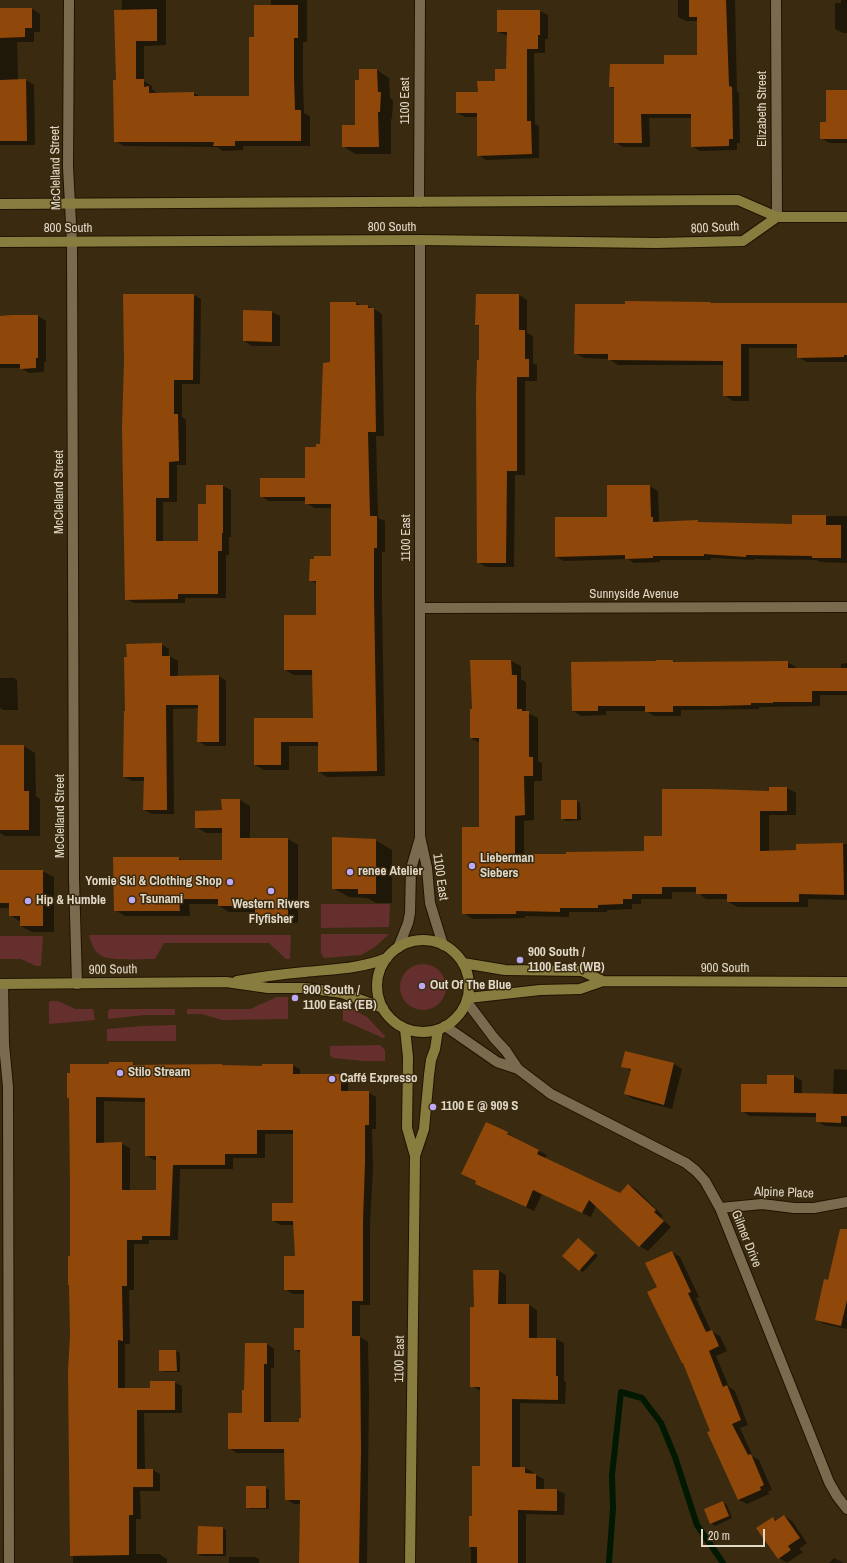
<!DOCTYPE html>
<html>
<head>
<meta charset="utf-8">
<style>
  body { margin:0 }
  #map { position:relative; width:847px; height:1563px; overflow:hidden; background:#3a2b10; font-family:"Archivo Narrow",sans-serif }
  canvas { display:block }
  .scale { position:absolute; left:701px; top:1529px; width:64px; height:18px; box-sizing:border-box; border:2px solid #e1d8c8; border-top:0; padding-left:5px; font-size:12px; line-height:14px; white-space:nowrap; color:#e1d8c8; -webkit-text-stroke:3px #3a2b10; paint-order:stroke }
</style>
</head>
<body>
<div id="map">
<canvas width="847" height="1563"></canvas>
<div class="scale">20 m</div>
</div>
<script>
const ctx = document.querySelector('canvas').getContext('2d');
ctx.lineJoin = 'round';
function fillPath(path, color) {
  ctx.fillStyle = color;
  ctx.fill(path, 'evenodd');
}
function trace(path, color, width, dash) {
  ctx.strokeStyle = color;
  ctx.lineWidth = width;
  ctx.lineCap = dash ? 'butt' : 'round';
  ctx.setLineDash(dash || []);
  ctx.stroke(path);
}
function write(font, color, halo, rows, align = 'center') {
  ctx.font = font + ' "Archivo Narrow",sans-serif';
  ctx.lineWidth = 3;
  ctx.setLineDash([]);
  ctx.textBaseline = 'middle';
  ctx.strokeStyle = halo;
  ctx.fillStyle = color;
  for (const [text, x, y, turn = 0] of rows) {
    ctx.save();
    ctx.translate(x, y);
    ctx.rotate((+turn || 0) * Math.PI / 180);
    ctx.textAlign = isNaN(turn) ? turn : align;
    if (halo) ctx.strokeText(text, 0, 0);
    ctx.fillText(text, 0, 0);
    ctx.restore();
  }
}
fillPath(new Path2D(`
  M 321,904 L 390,904 L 389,927 L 321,928 Z
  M 321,934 L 389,934 L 375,947 L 361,955 L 324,958 L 321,953 Z
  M 89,935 L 291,935 L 290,959 L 286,959 L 269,943 L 164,943 L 155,959 C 143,959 111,961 102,956 C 94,952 91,943 89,935 Z
  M 0,936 L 43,936 L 41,966 L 36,966 L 21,959 L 0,959 Z
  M400 987a23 23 0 1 1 46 0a23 23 0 1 1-46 0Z
  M 277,997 L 288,997 L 288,1019 L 222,1020 L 202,1014 L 187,1014 L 187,1009 L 250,1009 Z
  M 51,1001 L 58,1001 L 75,1009 L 93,1009 L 95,1020 L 49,1024 L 49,1002 Z
  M 345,1005 L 367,1017 L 386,1037 L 383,1038 L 347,1022 L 343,1021 L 343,1006 Z
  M 110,1009 L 175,1009 L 175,1015 L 145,1015 L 108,1019 L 108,1011 Z
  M 176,1025 L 176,1041 L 107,1041 L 107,1029 L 142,1026 Z
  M 380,1045 L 385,1050 L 385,1061 L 364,1061 L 333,1058 L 330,1055 L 330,1046 Z`), '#652f2e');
fillPath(new Path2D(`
  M 122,0 L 166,0 L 166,45 L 144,46 L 144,81 L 152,86 L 152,89 L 158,94 L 194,93 L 201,97 L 250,97 L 255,38 L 271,6 L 271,0 L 307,0 L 307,42 L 303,42 L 303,82 L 304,113 L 310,116 L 310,146 L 243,146 L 243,150 L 223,151 L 217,147 L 124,146 L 115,141 Z
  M 678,0 L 735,0 L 737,91 L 739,92 L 740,143 L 737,143 L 737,150 L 700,151 L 692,146 L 692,118 L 649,118 L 650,147 L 623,147 L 615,142 L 615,89 L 610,87 L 665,65 L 698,56 L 698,21 L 686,21 L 678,17 Z
  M 841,0 L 847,0 L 847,33 L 843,33 L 835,29 L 835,3 L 841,3 Z
  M 0,9 L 32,9 L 40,14 L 40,32 L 34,32 L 34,42 L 17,42 L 18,80 L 26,80 L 34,85 L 35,145 L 0,145 Z
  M 540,11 L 548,15 L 548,39 L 545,39 L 545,53 L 534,53 L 535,124 L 539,126 L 539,158 L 486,160 L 478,155 L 478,117 L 465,117 L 457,113 L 479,92 L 496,82 L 507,70 L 508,36 L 498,32 Z
  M 377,70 L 389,78 L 390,98 L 393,100 L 392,119 L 391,119 L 391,154 L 355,154 L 343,146 L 356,126 L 360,81 Z
  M 847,91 L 847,143 L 829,143 L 821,138 L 827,123 Z
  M 194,295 L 201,299 L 200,384 L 182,384 L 182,417 L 186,420 L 186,465 L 177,465 L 177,502 L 163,502 L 163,542 L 199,541 L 207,505 L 207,486 L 223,486 L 231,490 L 231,537 L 229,537 L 229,555 L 226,555 L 226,598 L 185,598 L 185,603 L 134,603 L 126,599 L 123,428 Z
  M 519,295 L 527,300 L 527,333 L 533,336 L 533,363 L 537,365 L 537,381 L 525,381 L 525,475 L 515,475 L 514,567 L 486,567 L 478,562 L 480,327 L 476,325 Z
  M 356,303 L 362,306 L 367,306 L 374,309 L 382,314 L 384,436 L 376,436 L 378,518 L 385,521 L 385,552 L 382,552 L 382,600 L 385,776 L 327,777 L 319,772 L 319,746 L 289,746 L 289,770 L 264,770 L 255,765 L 255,719 L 314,719 L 313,675 L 294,675 L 285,670 L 317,616 L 317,584 L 310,580 L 332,557 L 332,508 L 315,508 L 306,503 L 306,501 L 269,501 L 261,496 L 306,479 L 317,448 L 321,445 L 331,363 Z
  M 710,303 L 712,304 L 847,304 L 847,362 L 807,362 L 798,357 L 798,348 L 749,348 L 749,401 L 733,401 L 724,395 L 724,365 L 618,365 L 609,359 L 584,358 L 575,353 Z
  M 271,312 L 280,316 L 280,346 L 252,346 L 244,341 Z
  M 0,316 L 38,316 L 46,321 L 46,362 L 44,362 L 44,372 L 29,373 L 21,368 L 0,368 Z
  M 608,486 L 650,486 L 658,491 L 659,521 L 660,522 L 698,521 L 702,523 L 793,525 L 793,516 L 847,516 L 847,563 L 821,562 L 816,560 L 754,559 L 754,560 L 711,558 L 711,560 L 660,560 L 660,562 L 634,563 L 628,559 L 564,561 L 556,557 L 608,518 Z
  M 161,644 L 169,649 L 169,656 L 178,661 L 178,677 L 219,676 L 226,681 L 226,746 L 206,746 L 198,741 L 199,708 L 173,709 L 174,814 L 152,814 L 144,810 L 145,781 L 132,781 L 124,777 Z
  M 471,661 L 511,661 L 521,666 L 521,679 L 526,682 L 526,712 L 538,718 L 538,761 L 542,763 L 542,781 L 534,781 L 534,820 L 524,821 L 524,855 L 646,852 L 663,837 L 770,792 L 787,788 L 796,793 L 796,815 L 769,815 L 769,852 L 797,851 L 797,845 L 847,844 L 847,900 L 808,899 L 808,907 L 738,907 L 728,902 L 728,899 L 706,899 L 697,892 L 672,892 L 672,899 L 641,899 L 641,904 L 632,904 L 632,909 L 607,910 L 607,912 L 569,912 L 569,917 L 525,916 L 525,918 L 473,919 L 463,913 L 480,828 L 480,743 L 471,738 L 473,710 Z
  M 673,661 L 677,663 L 787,662 L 796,667 L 796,669 L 841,669 L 841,664 L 847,663 L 847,695 L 820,695 L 820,706 L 759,707 L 759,709 L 681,710 L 681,716 L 654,716 L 646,711 L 606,711 L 606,715 L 581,716 L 573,711 Z
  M 0,678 L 14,678 L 17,680 L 18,710 L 3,710 L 0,708 Z
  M 0,746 L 24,746 L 35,753 L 36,796 L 40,799 L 40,836 L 5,836 L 0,833 Z
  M 240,800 L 250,806 L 250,839 L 288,839 L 298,845 L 298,923 L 266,922 L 256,916 L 256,912 L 229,912 L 219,906 L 219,904 L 189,904 L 190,916 L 125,916 L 115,910 L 179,858 L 184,861 L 223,861 L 223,833 L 206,833 L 196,827 Z
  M 577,801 L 580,803 L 581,820 L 566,821 L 562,818 Z
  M 375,840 L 392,850 L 392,903 L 376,903 L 367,898 L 349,897 L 333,888 Z
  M 0,870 L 42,871 L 54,877 L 54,932 L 32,932 L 21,926 L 21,922 L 10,915 L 10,908 L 0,908 Z
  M 132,1063 L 138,1066 L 263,1067 L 292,1065 L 300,1069 L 300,1075 L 341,1075 L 348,1079 L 348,1092 L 368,1092 L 376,1097 L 376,1129 L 372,1129 L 373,1168 L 370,1226 L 370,1305 L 360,1305 L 360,1337 L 368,1342 L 369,1394 L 367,1563 L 299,1563 L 300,1504 L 294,1504 L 286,1499 L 285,1453 L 237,1453 L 229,1448 L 243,1414 L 245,1391 L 267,1344 L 274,1349 L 274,1368 L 271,1368 L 271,1423 L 300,1423 L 302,1419 L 301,1353 L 295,1350 L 305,1329 L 305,1294 L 293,1294 L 285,1289 L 296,1257 L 295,1225 L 281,1225 L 273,1221 L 294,1204 L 294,1134 L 265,1134 L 265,1158 L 233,1158 L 233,1169 L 180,1169 L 178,1240 L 149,1240 L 149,1244 L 134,1244 L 134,1290 L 129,1290 L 130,1344 L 125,1344 L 125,1389 L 151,1389 L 174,1382 L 182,1386 L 182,1413 L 144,1413 L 145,1470 L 153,1470 L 160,1474 L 160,1491 L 140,1491 L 141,1519 L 136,1519 L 136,1554 L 159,1554 L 167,1559 L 167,1563 L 73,1563 L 73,1556 L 71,1555 L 70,1098 L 110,1065 ZM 104,1101 L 146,1102 L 146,1155 L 154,1160 L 157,1160 L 157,1191 L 130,1191 L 130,1148 L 122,1144 L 104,1144 Z
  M 674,1064 L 682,1069 L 672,1109 L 633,1099 L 625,1094 L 631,1071 L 623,1066 Z
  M 834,1069 L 847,1070 L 847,1127 L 825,1126 L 817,1121 L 817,1117 L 750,1116 L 742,1111 L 768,1085 L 794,1076 L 802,1081 L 802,1094 L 833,1094 Z
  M 507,1133 L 515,1138 L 515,1139 L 547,1155 L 545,1158 L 620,1194 L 629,1185 L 637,1190 L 663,1216 L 661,1218 L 671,1227 L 648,1251 L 639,1246 L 596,1205 L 591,1217 L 542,1194 L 534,1211 L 484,1188 L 477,1182 L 462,1174 Z
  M 582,1242 L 598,1256 L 583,1272 L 580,1270 Z
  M 847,1250 L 847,1329 L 824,1324 L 816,1319 L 829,1281 Z
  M 672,1252 L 680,1257 L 699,1297 L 696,1298 L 711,1331 L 720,1336 L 727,1351 L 716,1356 L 729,1387 L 735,1391 L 748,1425 L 740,1428 L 753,1457 L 759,1460 L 772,1490 L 768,1491 L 769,1494 L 747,1504 L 739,1500 L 708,1433 L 711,1432 L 658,1288 Z
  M 499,1271 L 506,1275 L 506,1305 L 529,1305 L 537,1310 L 537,1339 L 556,1339 L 564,1343 L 564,1381 L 566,1382 L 565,1404 L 520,1403 L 520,1468 L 525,1468 L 533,1472 L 533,1475 L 536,1475 L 544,1479 L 544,1490 L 557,1490 L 565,1494 L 564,1515 L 526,1514 L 526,1563 L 471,1563 L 470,1517 L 473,1517 L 481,1467 L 481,1391 L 471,1386 L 475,1308 Z
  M 160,1351 L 176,1351 L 180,1353 L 180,1372 L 164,1372 L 160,1370 Z
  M 265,1487 L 269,1490 L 269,1509 L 251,1509 L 247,1507 Z
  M 723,1502 L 727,1505 L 732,1518 L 715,1526 L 711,1523 Z
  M 784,1516 L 792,1521 L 807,1543 L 799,1549 L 803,1552 L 787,1563 L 779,1558 L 773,1518 L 777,1520 Z
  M 222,1528 L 226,1530 L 226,1556 L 202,1556 L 198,1554 Z
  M 229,1557 L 255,1557 L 259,1559 L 259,1563 L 229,1563 Z
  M 834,1558 L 842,1562 L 843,1563 L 829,1563 Z`), '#0007');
trace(new Path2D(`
  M 609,1563 L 613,1508 L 612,1475 L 621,1392 L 642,1398 L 661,1423 L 675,1457 L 697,1525 L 723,1563`), '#001900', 6);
fillPath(new Path2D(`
  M 689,0 L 726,0 L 729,86 L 732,87 L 733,139 L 729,139 L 729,146 L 691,147 L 691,114 L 641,114 L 642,143 L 614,143 L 614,87 L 609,87 L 610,64 L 664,64 L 664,55 L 697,55 L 697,17 L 689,17 Z
  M 254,5 L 298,5 L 298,38 L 294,38 L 294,77 L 295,110 L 301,110 L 301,141 L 235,141 L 235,146 L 213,146 L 214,142 L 114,142 L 113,80 L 116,80 L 114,10 L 157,9 L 157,41 L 136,41 L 136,79 L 144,79 L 144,87 L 149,86 L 149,93 L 194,92 L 194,96 L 249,96 L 249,37 L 254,37 Z
  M 0,8 L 32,8 L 32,28 L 25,28 L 25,37 L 0,38 Z
  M 497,10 L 540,10 L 540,35 L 538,35 L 538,49 L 527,49 L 527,121 L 531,121 L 532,154 L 477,156 L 477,113 L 456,113 L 456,92 L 478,92 L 477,81 L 495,81 L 495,69 L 506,69 L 507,32 L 497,32 Z
  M 359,69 L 377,69 L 378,92 L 381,92 L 380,112 L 378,112 L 379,147 L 342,147 L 342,125 L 355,125 L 355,80 L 359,80 Z
  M 26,79 L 27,141 L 0,141 L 0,80 Z
  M 826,90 L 847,90 L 847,139 L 820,139 L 820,122 L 826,122 Z
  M 123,294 L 194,294 L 193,380 L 174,380 L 174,414 L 178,414 L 179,461 L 169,462 L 169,498 L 156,498 L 156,541 L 198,541 L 198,504 L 206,504 L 206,485 L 223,485 L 223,533 L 222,533 L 222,551 L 218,551 L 218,594 L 178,594 L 178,599 L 125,600 L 122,428 L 124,360 Z
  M 476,294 L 519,294 L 519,330 L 525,330 L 525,359 L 529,359 L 529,377 L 517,377 L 517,471 L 507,471 L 506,563 L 477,563 L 476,395 L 477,360 L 479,360 L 479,325 L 475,325 Z
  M 625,301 L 710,302 L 710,303 L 847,303 L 847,355 L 844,355 L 844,357 L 797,358 L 797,344 L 741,344 L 741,396 L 723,396 L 723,361 L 608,360 L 608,354 L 574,354 L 575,304 L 625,304 Z
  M 330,302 L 356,302 L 356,305 L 368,305 L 368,308 L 374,308 L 376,432 L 368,432 L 370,516 L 377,516 L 377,548 L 374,548 L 374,595 L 377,771 L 318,772 L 318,742 L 281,742 L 281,765 L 254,765 L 254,718 L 313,718 L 312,670 L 284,670 L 284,615 L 316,615 L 316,581 L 309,581 L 310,559 L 314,559 L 314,556 L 331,556 L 331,504 L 305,504 L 305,497 L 260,497 L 260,478 L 305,478 L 305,447 L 316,447 L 316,444 L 320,444 L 323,363 L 330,362 Z
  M 243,310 L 272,311 L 272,342 L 243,341 Z
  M 11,315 L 38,315 L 38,358 L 36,358 L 36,368 L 20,369 L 20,364 L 0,364 L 0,316 Z
  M 607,485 L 650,485 L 651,517 L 653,517 L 653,522 L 698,520 L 698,522 L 792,524 L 792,515 L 826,515 L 826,525 L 841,525 L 841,558 L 812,558 L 812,556 L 746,555 L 746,557 L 704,554 L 704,556 L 653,556 L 653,558 L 625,559 L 625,555 L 555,557 L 555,517 L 607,517 Z
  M 162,643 L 162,656 L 170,656 L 170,676 L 219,675 L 219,742 L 197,742 L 198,705 L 166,705 L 167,810 L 143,810 L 144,777 L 123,777 L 124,711 L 125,711 L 124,657 L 127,657 L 126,644 Z
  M 470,660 L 511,660 L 512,675 L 517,675 L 517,709 L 522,709 L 522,711 L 529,711 L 529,757 L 533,757 L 533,776 L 524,776 L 525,815 L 515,816 L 515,854 L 566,854 L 566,852 L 644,851 L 644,836 L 662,836 L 662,789 L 710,789 L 769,791 L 769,787 L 787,787 L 787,811 L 760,811 L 760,851 L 796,850 L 796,844 L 843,843 L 844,895 L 799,894 L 799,902 L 727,902 L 727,894 L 696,894 L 696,887 L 662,887 L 662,894 L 632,894 L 632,899 L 623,899 L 623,904 L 598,905 L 598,908 L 560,908 L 560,912 L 516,911 L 516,914 L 462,914 L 462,827 L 479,827 L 479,738 L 470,738 L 470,709 L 472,709 Z
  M 656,660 L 673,660 L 673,662 L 788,661 L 788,668 L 847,668 L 847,691 L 812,691 L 812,702 L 773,702 L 773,703 L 751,703 L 751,705 L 717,706 L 673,706 L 673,712 L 645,712 L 645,706 L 598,706 L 598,711 L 572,711 L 571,662 L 656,661 Z
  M 0,745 L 24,745 L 24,791 L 29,791 L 29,830 L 0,830 Z
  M 221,799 L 240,799 L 240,838 L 288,838 L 288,917 L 255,917 L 255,906 L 218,906 L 218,899 L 179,899 L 180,911 L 114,911 L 113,857 L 179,857 L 179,860 L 222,860 L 222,828 L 195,828 L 195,811 L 222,810 Z
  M 561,800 L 577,800 L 577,819 L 561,819 Z
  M 332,837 L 376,839 L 376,894 L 358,894 L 358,889 L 332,889 Z
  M 0,870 L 43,870 L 43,926 L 20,926 L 20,916 L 9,916 L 9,903 L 0,903 Z
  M 625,1051 L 674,1063 L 664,1105 L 624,1094 L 631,1069 L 621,1067 Z
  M 109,1062 L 133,1062 L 133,1065 L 222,1064 L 222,1065 L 262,1066 L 262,1064 L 293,1064 L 293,1074 L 341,1074 L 341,1091 L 369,1091 L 369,1125 L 365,1125 L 365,1163 L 363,1221 L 363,1301 L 352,1301 L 352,1336 L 360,1336 L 361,1451 L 359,1563 L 299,1563 L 300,1500 L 285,1500 L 284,1449 L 228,1449 L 228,1413 L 242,1413 L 242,1390 L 244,1390 L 245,1343 L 267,1343 L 267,1364 L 264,1364 L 264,1422 L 299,1422 L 299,1418 L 301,1418 L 300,1350 L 294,1350 L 294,1328 L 304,1328 L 304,1290 L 284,1290 L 284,1256 L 295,1256 L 293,1221 L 272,1221 L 272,1203 L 293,1203 L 293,1130 L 257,1130 L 257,1154 L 225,1154 L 225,1165 L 173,1165 L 170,1236 L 142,1236 L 142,1240 L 127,1240 L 127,1286 L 122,1286 L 123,1341 L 118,1340 L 118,1388 L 150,1388 L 150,1381 L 175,1381 L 175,1410 L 137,1410 L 137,1469 L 153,1469 L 153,1487 L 133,1487 L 133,1515 L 129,1515 L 129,1555 L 70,1556 L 68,1372 L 70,1335 L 69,1285 L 68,1285 L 68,1256 L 70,1256 L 70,1185 L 69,1098 L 67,1098 L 67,1073 L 70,1073 L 70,1064 L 109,1064 ZM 96,1097 L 145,1098 L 145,1156 L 156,1156 L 156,1190 L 122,1190 L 122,1142 L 96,1143 Z
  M 767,1075 L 794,1075 L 794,1093 L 847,1094 L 847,1116 L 841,1116 L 841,1123 L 816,1122 L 816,1113 L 741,1112 L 741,1084 L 767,1084 Z
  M 486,1122 L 508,1132 L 507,1134 L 539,1150 L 537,1154 L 620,1193 L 628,1184 L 656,1210 L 654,1212 L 664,1221 L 639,1247 L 589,1200 L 582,1213 L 533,1190 L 526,1207 L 475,1184 L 476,1181 L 461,1174 Z
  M 840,1229 L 847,1229 L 847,1300 L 841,1326 L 815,1320 L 824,1279 L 828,1280 Z
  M 578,1238 L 595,1253 L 579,1271 L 562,1256 Z
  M 672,1251 L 691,1292 L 688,1293 L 706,1332 L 712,1330 L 719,1346 L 709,1351 L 723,1387 L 727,1385 L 741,1420 L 732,1424 L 748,1455 L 751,1454 L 764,1485 L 760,1487 L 761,1490 L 738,1500 L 707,1432 L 710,1431 L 683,1363 L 682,1363 L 647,1292 L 657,1287 L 645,1263 Z
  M 473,1270 L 499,1270 L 498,1304 L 529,1304 L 529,1338 L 556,1338 L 556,1376 L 558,1376 L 558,1400 L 512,1399 L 512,1467 L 525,1467 L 525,1473 L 536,1474 L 536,1489 L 557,1489 L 557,1511 L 518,1510 L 518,1563 L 477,1563 L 477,1547 L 469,1547 L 469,1516 L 472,1516 L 472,1466 L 480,1466 L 480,1387 L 470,1387 L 470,1307 L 474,1307 Z
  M 159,1350 L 176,1350 L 177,1371 L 159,1371 Z
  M 246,1486 L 266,1486 L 266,1508 L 246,1508 Z
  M 723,1501 L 729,1516 L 710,1524 L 704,1509 Z
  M 784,1515 L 800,1538 L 788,1546 L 791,1550 L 778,1559 L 756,1528 L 773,1517 L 775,1521 Z
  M 198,1526 L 223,1527 L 223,1554 L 197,1554 Z`), '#90470a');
const street = new Path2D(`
  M 69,0 L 68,167 L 72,242 L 74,879 L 77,984
  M 776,0 L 777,217
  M 419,202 L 420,0
  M 420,240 L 420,836 L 427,868 L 430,903 L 443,945
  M 420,608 L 847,607
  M 398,948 L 408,923 L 410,913 L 411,869 L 420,838
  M 3,984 L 4,1044 L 8,1087 L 9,1563
  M 467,1002 L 494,1038 L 506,1051 L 518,1069 L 551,1094 L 686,1163 L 696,1171 L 705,1181 L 720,1208 L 829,1482 L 837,1496 L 847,1509
  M 445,1026 L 497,1062 L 518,1069
  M 720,1208 L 762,1204 L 794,1208 L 814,1208 L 847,1202`);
const secondary = new Path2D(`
  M 0,204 L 738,200 L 777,217 L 847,217
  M 0,242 L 420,240 L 656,243 L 743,241 L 777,217
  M377 986a46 46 0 1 1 92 0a46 46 0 1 1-92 0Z
  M 463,963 L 505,970 L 582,971 L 603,981
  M 237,981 C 260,977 282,974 305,972 C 333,969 360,969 387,958
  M 0,984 L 226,982 L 268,988 L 305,988 L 342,993 L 383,1008
  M 468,998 L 540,990 L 580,989 L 603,981 L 847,982
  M 405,1029 L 408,1057 L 407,1128 L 415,1156 L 410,1563
  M 415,1156 L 424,1129 L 429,1075 L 431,1060 L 435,1049 L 438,1030`);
trace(street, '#201300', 12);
trace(secondary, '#201300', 12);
trace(street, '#7b6b4e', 10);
trace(secondary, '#887d3e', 10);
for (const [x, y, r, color] of [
  [472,866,4,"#bea9f5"],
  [350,872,4,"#bea9f5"],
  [230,882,4,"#bea9f5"],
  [271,891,4,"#bea9f5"],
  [132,900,4,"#bea9f5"],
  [28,901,4,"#bea9f5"],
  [520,960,4,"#bea9f5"],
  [422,986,4,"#bea9f5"],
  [295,998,4,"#bea9f5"],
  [120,1073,4,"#bea9f5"],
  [332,1079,4,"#bea9f5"],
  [433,1107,4,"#bea9f5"]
]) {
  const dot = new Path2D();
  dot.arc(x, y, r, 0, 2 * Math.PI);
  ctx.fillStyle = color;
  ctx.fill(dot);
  trace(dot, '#3a2b10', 1.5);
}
write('13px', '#e1d8c8', '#3a2b10', [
  ["1100 East",406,101,-90],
  ["Elizabeth Street",763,109,-90],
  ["McClelland Street",56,168,-91],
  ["800 South",392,228],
  ["800 South",715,228,-3],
  ["800 South",68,229],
  ["McClelland Street",60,492,-90],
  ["1100 East",407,538,-90],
  ["Sunnyside Avenue",634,595],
  ["McClelland Street",61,816,-90],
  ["1100 East",440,877,82],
  ["900 South",725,969],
  ["900 South",113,970,-1],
  ["Alpine Place",784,1193,2],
  ["Gilmer Drive",746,1239,68],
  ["1100 East",400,1359,-89]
]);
write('bold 13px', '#e1d8c8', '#3a2b10', [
  ["Lieberman",480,859],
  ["Siebers",480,874],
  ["renee Atelier",358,872],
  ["Yomie Ski & Clothing Shop",222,882,"right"],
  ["Tsunami",140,900],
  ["Hip & Humble",36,901],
  ["Western Rivers",271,905,"center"],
  ["Flyfisher",271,920,"center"],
  ["900 South /",528,953],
  ["1100 East (WB)",528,968],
  ["Out Of The Blue",430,986],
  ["900 South /",303,991],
  ["1100 East (EB)",303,1006],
  ["Stilo Stream",128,1073],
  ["Caffé Expresso",340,1079],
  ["1100 E @ 909 S",441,1107]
], 'left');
</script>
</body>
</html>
